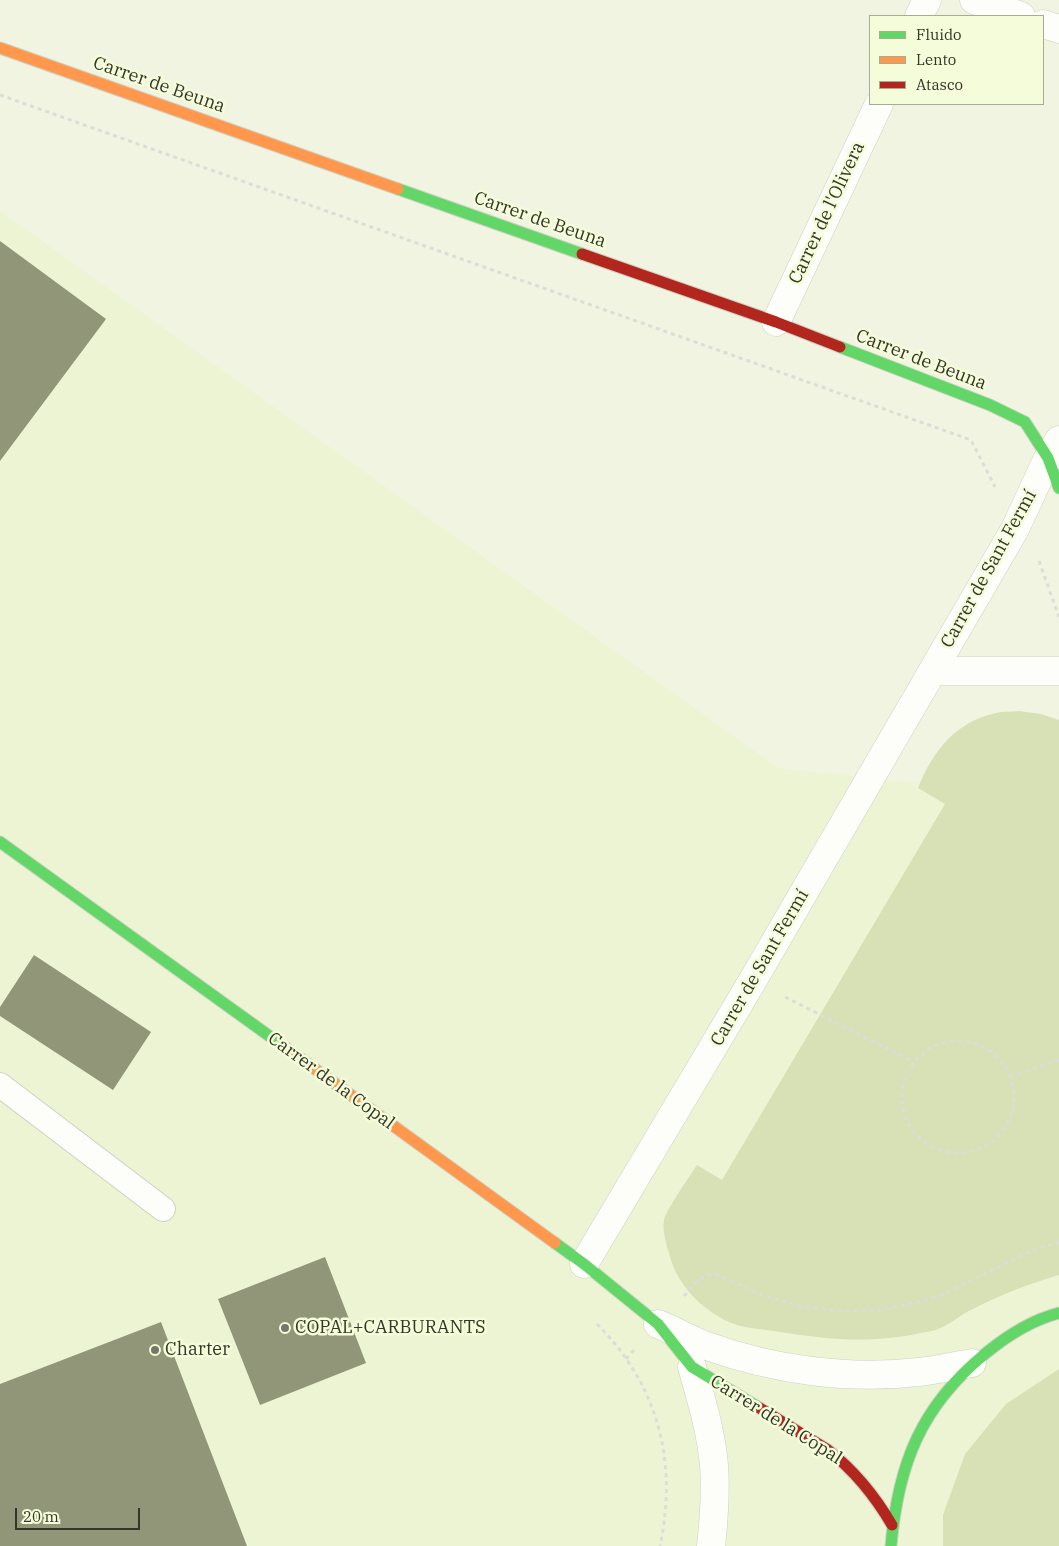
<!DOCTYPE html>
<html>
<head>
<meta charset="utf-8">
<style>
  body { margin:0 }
  #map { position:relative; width:1059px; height:1546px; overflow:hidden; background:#f0f4e1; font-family:"IBM Plex Serif",serif }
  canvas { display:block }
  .legend { position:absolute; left:869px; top:15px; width:175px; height:90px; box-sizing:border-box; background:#f5fcd9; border:1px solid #a7ad93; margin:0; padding:6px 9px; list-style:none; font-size:15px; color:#333629 }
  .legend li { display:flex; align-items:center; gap:10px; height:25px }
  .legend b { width:25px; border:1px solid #a7ad93 }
  .scale { position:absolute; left:15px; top:1508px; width:125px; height:22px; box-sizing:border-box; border:2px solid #333629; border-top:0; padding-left:6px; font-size:15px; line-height:18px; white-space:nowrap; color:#333629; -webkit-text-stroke:4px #f5fcd9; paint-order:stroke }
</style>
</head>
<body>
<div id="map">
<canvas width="1059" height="1546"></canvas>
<ul class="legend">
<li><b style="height:6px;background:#63d668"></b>Fluido</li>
<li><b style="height:6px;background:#ff974d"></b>Lento</li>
<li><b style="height:6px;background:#b3261e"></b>Atasco</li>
</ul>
<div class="scale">20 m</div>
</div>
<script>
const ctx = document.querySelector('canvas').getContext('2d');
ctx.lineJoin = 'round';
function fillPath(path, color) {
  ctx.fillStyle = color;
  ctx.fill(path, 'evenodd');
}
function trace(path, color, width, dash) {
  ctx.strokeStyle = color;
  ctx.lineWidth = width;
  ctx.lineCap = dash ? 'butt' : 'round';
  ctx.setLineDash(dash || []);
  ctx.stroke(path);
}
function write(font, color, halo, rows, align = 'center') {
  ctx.font = font + ' "IBM Plex Serif",serif';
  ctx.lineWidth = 5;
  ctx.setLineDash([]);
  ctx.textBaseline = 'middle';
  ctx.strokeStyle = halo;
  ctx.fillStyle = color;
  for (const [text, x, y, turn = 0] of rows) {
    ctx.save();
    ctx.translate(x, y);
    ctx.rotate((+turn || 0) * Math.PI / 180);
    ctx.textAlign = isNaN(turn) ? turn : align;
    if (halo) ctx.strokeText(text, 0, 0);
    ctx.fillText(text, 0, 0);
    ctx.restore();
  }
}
fillPath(new Path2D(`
  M 0,211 L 778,768 L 1059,799 L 1059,1546 L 0,1546 Z`), '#edf4d4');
fillPath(new Path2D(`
  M 1019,711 L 1041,714 L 1059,720 L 1059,1275 C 1028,1284 1000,1295 971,1310 C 960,1315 950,1325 938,1329 C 932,1332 923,1332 916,1334 C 865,1344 824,1339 774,1331 C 759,1329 743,1328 729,1322 C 701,1309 676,1284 669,1253 C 666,1243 662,1230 664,1220 C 665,1212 691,1174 697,1165 L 722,1180 L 945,804 L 918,788 C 933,751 955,722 996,713 C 1003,711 1012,712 1019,711 Z
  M 1059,1369 L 1059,1546 L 943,1546 L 943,1515 L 965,1454 L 1006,1404 Z`), '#d8e0b6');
fillPath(new Path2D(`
  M 0,241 L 106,319 L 0,461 Z
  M 34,955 L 151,1032 L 113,1090 L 0,1016 L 0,1007 Z
  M 325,1257 L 366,1363 L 260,1405 L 218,1299 Z
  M 161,1322 L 247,1546 L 0,1546 L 0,1384 Z`), '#929678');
const lane = new Path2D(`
  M 0,1085 L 163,1209`);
const street = new Path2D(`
  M 974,0 L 1021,16
  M 919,16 L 927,0
  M 1043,24 L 1059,29
  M 776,322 L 879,104
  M 933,671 L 1059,671
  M 584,1264 L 753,980 L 1015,529 L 1048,458 L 1059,440
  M 658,1324 C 675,1331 691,1340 707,1346 C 774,1370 848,1380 919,1372 C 936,1370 954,1366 972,1363
  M 692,1367 C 701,1399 711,1431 714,1465 C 716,1492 714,1519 711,1546`);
const fast = new Path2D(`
  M 398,189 L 582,254
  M 840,347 L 990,405 L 1025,422 L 1048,458 L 1059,488
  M 0,842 L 286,1048
  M 555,1243 L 584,1264 L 658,1324 L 692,1367 L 758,1407
  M 891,1546 C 898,1464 921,1406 986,1353 C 1008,1335 1031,1320 1059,1313`);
const slow = new Path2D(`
  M 0,48 L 398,189
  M 286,1048 L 555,1243`);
const jam = new Path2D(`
  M 582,254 L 776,322 L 840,347
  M 758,1407 L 828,1450 C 855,1471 875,1496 892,1525`);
trace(lane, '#ced1c2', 26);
trace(street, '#ced1c2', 29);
trace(fast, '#ced1c2', 13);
trace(slow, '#ced1c2', 13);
trace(jam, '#ced1c2', 13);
trace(new Path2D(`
  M 0,95 L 971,440 L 995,487
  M 1039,561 L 1059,617
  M 785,997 L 914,1062
  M902 1097a56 56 0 1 1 112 0a56 56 0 1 1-112 0Z
  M 1010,1077 L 1059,1060
  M 684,1296 L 698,1280 L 707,1275 L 718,1275 L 764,1296 L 800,1306 L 839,1311 L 878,1310 L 911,1304 L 942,1295 L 1031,1251 L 1059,1242
  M 597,1324 C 658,1385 678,1462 660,1546
  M 626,1359 L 634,1350`), '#dcddd7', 3, [4, 4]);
trace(lane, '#fdfdfa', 24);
trace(street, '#fdfdfa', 28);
trace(fast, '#63d668', 11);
trace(slow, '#ff974d', 11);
trace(jam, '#b3261e', 11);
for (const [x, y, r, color] of [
  [285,1328,5,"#757869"],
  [155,1350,5,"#757869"]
]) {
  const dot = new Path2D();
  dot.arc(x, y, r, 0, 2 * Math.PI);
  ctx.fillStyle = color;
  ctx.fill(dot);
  trace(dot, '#f5fcd9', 2);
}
write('18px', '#333629', '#f5fcd9', [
  ["Carrer de Beuna",159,85,19],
  ["Carrer de l'Olivera",827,213,-65],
  ["Carrer de Beuna",540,220,19],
  ["Carrer de Beuna",921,360,21],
  ["Carrer de Sant Fermí",989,569,-61],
  ["Carrer de Sant Fermí",760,968,-60],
  ["Carrer de la Copal",331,1081,36],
  ["Carrer de la Copal",776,1420,32]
]);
write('18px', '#333629', '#f5fcd9', [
  ["COPAL+CARBURANTS",295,1328],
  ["Charter",165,1350]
], 'left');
</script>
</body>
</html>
